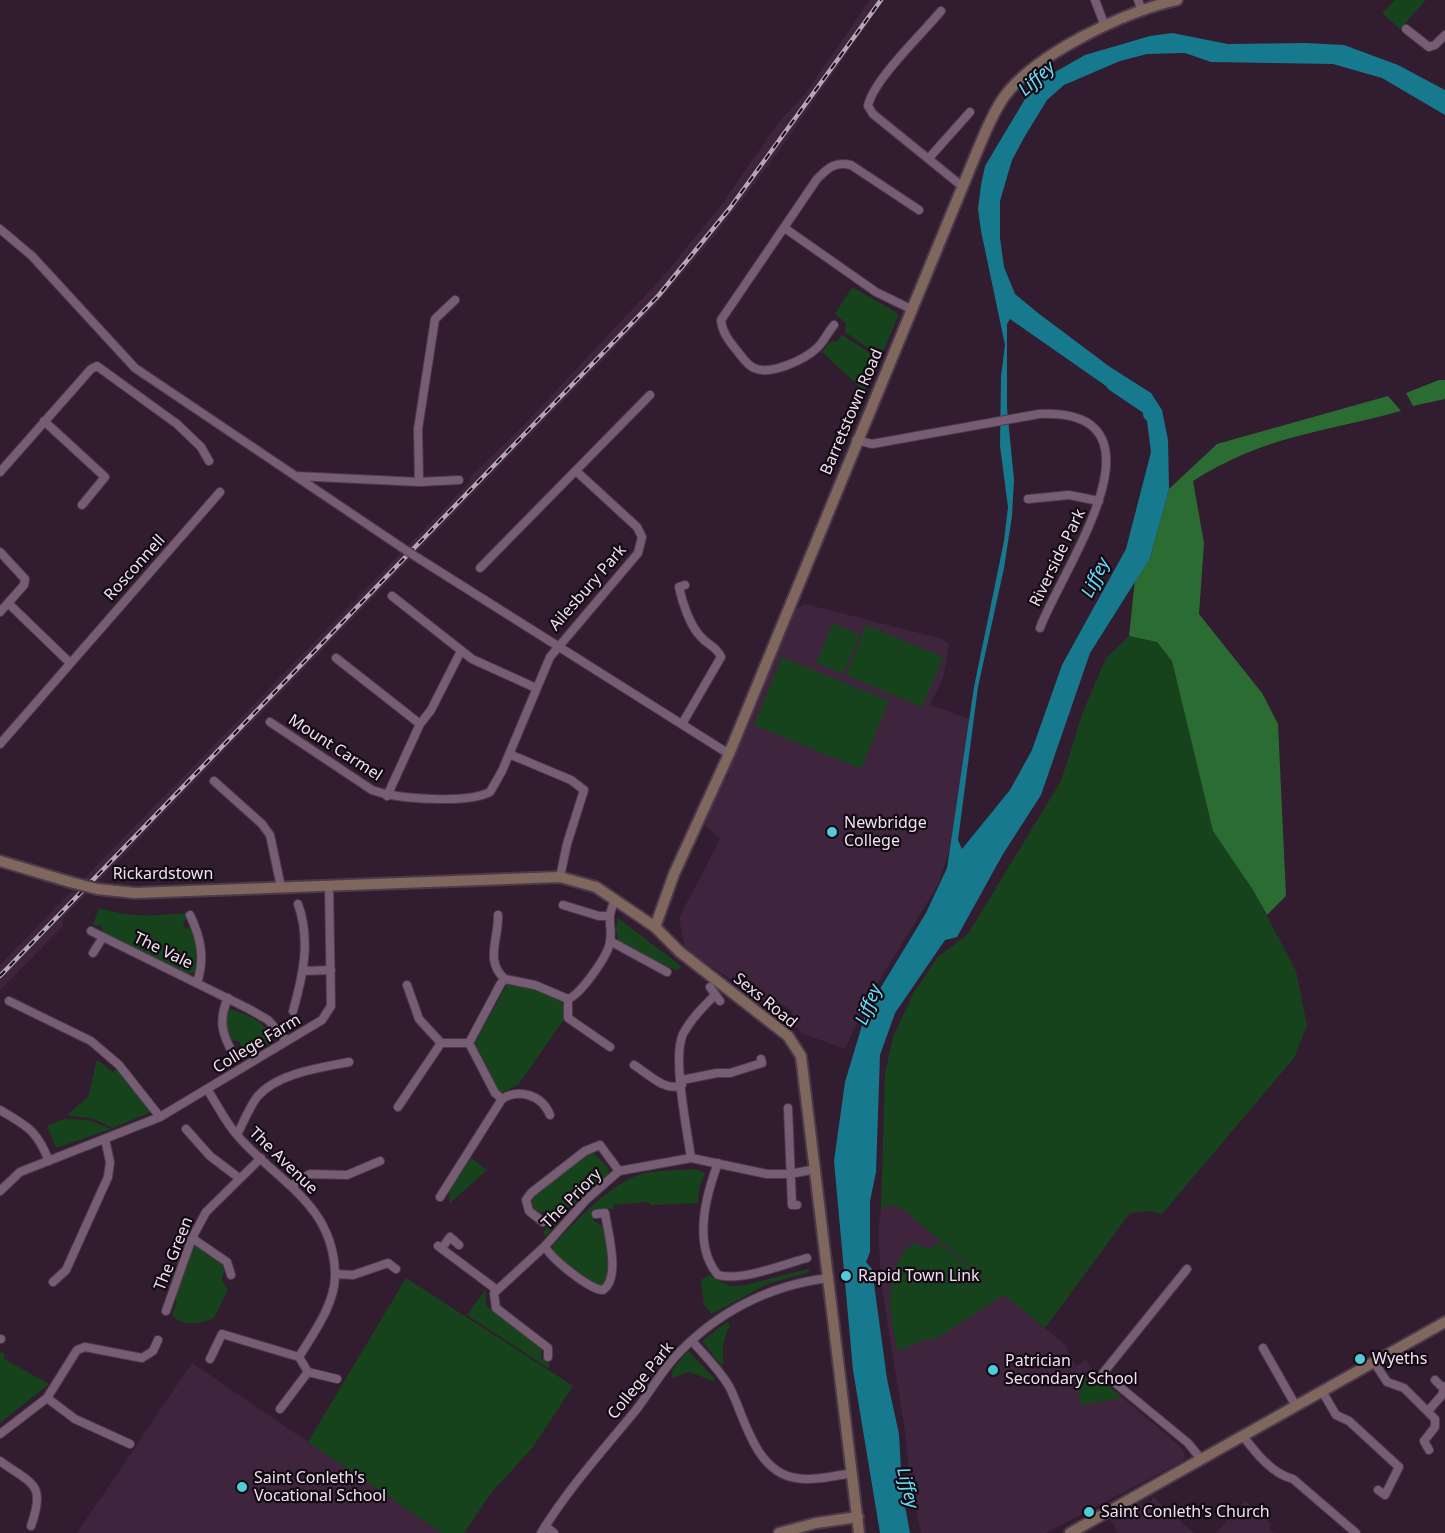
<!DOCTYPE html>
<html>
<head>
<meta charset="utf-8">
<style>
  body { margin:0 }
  canvas { display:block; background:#311c30 }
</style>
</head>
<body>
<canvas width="1445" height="1533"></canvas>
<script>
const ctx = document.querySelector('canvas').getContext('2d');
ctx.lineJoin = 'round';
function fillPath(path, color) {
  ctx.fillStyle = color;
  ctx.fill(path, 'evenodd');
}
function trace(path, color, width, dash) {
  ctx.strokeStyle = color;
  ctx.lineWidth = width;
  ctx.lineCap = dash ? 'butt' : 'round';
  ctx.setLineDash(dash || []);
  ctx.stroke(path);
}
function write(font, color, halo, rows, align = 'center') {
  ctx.font = font + ' "Noto Sans",sans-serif';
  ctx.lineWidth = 4.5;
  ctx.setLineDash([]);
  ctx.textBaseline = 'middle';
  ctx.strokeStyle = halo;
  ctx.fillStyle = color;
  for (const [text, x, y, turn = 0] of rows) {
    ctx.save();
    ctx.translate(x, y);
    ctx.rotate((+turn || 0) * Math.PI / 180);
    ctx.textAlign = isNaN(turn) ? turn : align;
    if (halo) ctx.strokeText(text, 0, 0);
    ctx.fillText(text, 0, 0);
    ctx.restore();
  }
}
fillPath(new Path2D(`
  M 870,0 L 884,0 L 779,151 L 717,233 L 653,308 L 64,917 L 62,927 L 0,990 L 0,965 L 470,482 L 470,477 L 524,425 L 668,271 L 725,200 L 778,123 L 805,94 Z
  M 805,604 L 943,639 L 949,645 L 943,678 L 930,705 L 970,719 L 949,852 L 938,885 L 869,997 L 845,1049 L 801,1033 L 794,1025 L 792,1011 L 779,1002 L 766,1003 L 685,949 L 679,918 L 720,839 L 705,825 L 720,783 L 729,777 L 727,765 L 790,618 L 796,609 Z
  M 890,1205 L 903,1209 L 1064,1344 L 1076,1366 L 1086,1360 L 1095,1374 L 1182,1448 L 1185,1457 L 1183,1461 L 1046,1533 L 921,1533 L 910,1482 L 905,1431 L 882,1289 L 878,1232 L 881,1209 Z
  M 192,1363 L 308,1442 L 442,1533 L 77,1533 Z
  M 1152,1496 L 1194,1533 L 1118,1533 L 1110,1519 L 1139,1503 L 1143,1506 L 1152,1501 Z
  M 1245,1501 L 1272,1525 L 1269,1528 L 1272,1532 L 1278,1533 L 1216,1533 Z`), '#3f243d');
fillPath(new Path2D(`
  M 1395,0 L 1426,0 L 1400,29 L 1382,13 Z
  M 852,287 L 896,312 L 898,316 L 881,357 L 845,332 L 846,323 L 835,314 Z
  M 842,335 L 879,359 L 864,391 L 822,352 L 830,342 L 837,341 Z
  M 833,623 L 860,635 L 843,674 L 816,663 Z
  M 866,625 L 943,657 L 922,707 L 846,675 Z
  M 1129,636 L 1157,642 L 1172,661 L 1213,831 L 1253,890 L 1296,971 L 1307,1026 L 1294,1058 L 1162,1214 L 1148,1211 L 1130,1213 L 1045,1328 L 1004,1295 L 934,1340 L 927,1339 L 898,1351 C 890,1318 881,1266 914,1243 L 930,1249 L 939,1243 L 997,1289 L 903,1209 L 890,1205 L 881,1209 L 885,1074 L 893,1037 L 914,992 L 938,957 L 968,934 L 1061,781 L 1083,712 L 1106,658 Z
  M 782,657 L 889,701 L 861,769 L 754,725 Z
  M 99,908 C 132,918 153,916 186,913 L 186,919 L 183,922 L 185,929 L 191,926 L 197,935 L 195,972 L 188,974 L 102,932 L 102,926 L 93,925 Z
  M 618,918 L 681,966 L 678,971 L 619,943 L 616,929 Z
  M 516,982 L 562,999 L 565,1018 L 518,1085 L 500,1094 L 475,1043 L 507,984 Z
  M 229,1009 C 247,1014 266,1022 274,1040 L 242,1059 L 240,1042 L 228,1039 L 225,1015 Z
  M 97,1060 L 113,1072 L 119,1066 L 144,1099 L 151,1112 L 113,1128 L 94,1119 L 67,1115 L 88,1097 Z
  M 64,1119 L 88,1120 L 111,1129 L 56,1148 L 47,1126 Z
  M 593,1152 L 609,1169 L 608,1178 L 567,1209 L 546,1237 L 543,1233 L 552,1220 L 545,1211 L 537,1215 L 530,1207 L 534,1195 L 588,1153 Z
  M 471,1158 L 487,1170 L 450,1203 L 448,1191 Z
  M 696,1169 L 705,1173 L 699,1188 L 698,1203 L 651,1205 L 647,1202 L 613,1205 L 614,1209 L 593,1209 L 594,1221 L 604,1227 L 610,1275 L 600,1287 L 554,1254 L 552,1246 C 573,1224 603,1192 631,1178 C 649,1169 676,1171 696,1169 Z
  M 195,1244 L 223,1262 L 226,1268 L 221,1280 L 228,1289 L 214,1318 C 202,1324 182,1327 172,1315 L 177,1302 L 174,1297 Z
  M 811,1268 L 807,1273 L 767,1284 L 712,1314 L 704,1305 L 701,1280 L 709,1275 L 730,1286 L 746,1285 Z
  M 406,1278 L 573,1386 L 533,1447 L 491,1493 L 464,1533 L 442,1533 L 308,1442 Z
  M 486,1289 L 486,1305 L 538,1345 L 542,1350 L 541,1358 L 550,1364 L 548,1368 L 467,1315 Z
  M 727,1322 L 730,1325 C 724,1338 721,1349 724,1363 L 721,1365 L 702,1341 Z
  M 688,1351 L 715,1379 L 713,1381 L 690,1372 L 671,1378 L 673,1369 Z
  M 0,1352 L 5,1354 L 4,1359 L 49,1384 L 0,1423 Z
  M 1096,1374 L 1122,1398 L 1081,1405 L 1077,1383 Z`), '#17431c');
fillPath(new Path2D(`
  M 1439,380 L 1445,380 L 1445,399 L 1413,406 L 1406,393 Z
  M 1388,396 L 1401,411 C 1324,432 1263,436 1193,481 L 1204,543 L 1199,614 L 1262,693 L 1278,724 L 1286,896 L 1267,915 L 1253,890 L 1213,831 L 1172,661 L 1157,642 L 1129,636 L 1135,579 L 1150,558 L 1169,489 L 1217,444 Z`), '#2b6c33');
fillPath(new Path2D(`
  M 1172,33 L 1228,44 L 1306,43 L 1344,45 L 1398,65 L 1445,90 L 1445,115 L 1382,78 L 1333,64 L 1211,62 L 1185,53 L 1147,54 L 1120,61 L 1064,85 L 1047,100 L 1025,136 L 1012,160 L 1000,201 L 1000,238 L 1004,267 L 1015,294 L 1038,313 L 1110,367 L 1151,393 L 1162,410 L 1168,440 L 1169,489 L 1150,558 L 1090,653 L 1041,795 L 1003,854 L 957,937 L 945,940 L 895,1013 L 880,1055 L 876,1172 L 870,1201 L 870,1252 L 866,1262 L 872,1269 L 887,1379 L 899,1434 L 902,1490 L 910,1533 L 880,1533 L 853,1370 L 834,1161 L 845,1082 L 866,1012 L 926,913 L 947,868 L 974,687 L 1004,541 L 1008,507 L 1000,446 L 1001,376 L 1005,345 L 981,231 L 978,209 L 981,185 L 985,166 L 1034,84 L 1085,55 L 1150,36 ZM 1010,319 L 1116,393 L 1138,398 L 1147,421 L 1151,452 L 1126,549 L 1062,665 L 1032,750 L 1010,790 L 962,849 L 958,840 L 978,687 L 1004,568 L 1012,516 L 1014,480 L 1007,408 L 1007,324 Z`), '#16798e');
trace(new Path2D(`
  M 1113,384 L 1150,409 L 1150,414`), '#16798e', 14);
const street = new Path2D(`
  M 1095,0 L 1105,26
  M 1138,0 L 1142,11
  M 941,11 C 923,33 873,80 868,106 L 873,114 L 963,187
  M 1406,29 L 1429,47 L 1435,45 L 1445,35
  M 929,158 L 970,112
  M 0,229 L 32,256 L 135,368 L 401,547
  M 786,229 L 876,292 L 911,309
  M 455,300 L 435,319 L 418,429 L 419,482 L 459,480
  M 834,325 C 828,332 824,341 818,347 C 806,359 771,376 754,368 C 747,365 742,357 738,352 C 730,342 722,333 721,320 L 817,179 C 828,168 835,161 851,165 L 919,210
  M 44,421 L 105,477 L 82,505
  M 856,440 L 872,444 L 1039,414 C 1179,408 1060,572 1040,628
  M 0,472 L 91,369 L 97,366 L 177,424 L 201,447 L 209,461
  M 296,476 L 419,482
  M 1028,499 L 1069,495 L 1099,501
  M 0,552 L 25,579 L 24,585 L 0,612
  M 418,558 L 729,754
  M 480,568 L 650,395
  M 392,596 L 472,659 L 536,688
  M 8,603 L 69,662
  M 336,658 L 420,724
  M 270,722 L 372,790 C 396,799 467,804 490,792 L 502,771 L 550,657 L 638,553 L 642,537 L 637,527 L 576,471
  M 682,724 L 721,657 C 716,646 709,646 701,637 C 690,626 682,602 679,587 L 685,585
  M 0,744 L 220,492
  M 509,754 L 571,780 L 584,790 L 567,844 L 560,877
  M 214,781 L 262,824 L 270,835 L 281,887
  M 387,796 L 420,724 L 431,710 L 461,651
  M 563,905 L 599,916 L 608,916
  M 190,915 C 201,938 205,958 197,983
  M 498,915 C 499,939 484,961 505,979
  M 91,931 L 103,937
  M 610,941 L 667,972
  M 93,953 L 103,937 L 249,1009 L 268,1020 L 287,1041
  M 303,971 L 331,970
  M 407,985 L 419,1019 L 441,1043 L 469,1043 L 501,983 L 505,979 L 535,985 L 568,999 C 580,995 608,956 610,942 C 613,923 605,922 615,900
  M 710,987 L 720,1001
  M 228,998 C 218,1020 222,1035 234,1055
  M 568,999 L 568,1018 L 610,1047
  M 9,1001 L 91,1041 L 119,1065 L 160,1117
  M 293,1011 C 303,976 311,940 298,904
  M 469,1043 L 495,1093 L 502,1099
  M 634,1065 C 647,1073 666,1093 682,1085
  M 682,1080 L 717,1073 L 730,1073 L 762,1063 L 761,1059
  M 207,1089 C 217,1104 225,1122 237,1135 C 276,1181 333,1203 335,1273 C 336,1303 314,1332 299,1357 L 222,1334 L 210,1359
  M 398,1107 L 441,1043
  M 788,1108 L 792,1205 L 797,1205
  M 0,1110 C 28,1127 36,1129 49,1161
  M 186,1129 L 210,1156 L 239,1178
  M 237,1135 C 243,1123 249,1108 257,1097 C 277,1073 320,1068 349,1062
  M 691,1158 C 687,1129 672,1057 683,1034 C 691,1019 703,1007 715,995
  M 718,1163 C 706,1195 692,1245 718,1275 C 740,1282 785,1264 807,1258
  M 292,1185 L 310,1174 L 347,1175 L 380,1161
  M 0,1191 L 20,1172 L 160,1117 L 322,1020 L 331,1006 L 329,885
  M 440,1197 L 502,1099 C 519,1088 542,1095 550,1115
  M 543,1222 L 529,1211 L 526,1200 L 531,1193 L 585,1151 L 600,1145 L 619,1171
  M 192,1238 L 227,1262 L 231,1275
  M 438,1246 L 497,1290
  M 545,1246 C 550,1258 590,1290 603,1290 C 621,1278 608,1233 605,1213 L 596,1214
  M 442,1248 L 450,1237 L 459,1245
  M 1187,1269 L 1103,1373 L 1188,1443 L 1201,1459
  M 335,1274 L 353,1275 L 388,1263 L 396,1269
  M 53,1282 L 66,1270 L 108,1177 L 110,1162 L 105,1139
  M 166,1311 L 192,1238 L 206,1212 L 261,1158
  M 0,1339 L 1,1339
  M 692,1341 C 705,1356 720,1370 730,1388 C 745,1418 755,1472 796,1478 C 814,1481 834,1476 852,1473
  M 1263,1348 L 1296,1406
  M 548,1357 L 548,1348 L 496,1308 L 494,1293 L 545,1246 L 586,1200 L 619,1171 L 691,1158 L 767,1174 L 790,1174 L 816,1169
  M 1374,1362 L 1387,1382 L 1404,1388 L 1435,1419 L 1435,1427 L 1424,1441 L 1429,1450
  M 308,1372 L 337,1379
  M 1435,1380 L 1443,1388
  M 1322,1391 L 1336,1415 L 1349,1421 L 1399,1467 L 1385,1495 L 1378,1490
  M 47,1398 L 75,1419 L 130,1444
  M 280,1409 L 308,1372 L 299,1357
  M 1428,1411 L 1442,1395 L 1445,1386
  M 0,1434 L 47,1398 L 77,1350 L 85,1347 L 142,1358 L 153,1351 L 158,1340
  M 1243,1436 C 1255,1452 1272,1474 1293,1479 L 1356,1533
  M 0,1461 C 33,1485 46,1483 31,1526
  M 545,1526 L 554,1533
  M 541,1533 C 568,1489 603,1450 636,1410 C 649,1393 660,1374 674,1358 C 715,1313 769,1285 829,1278`);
const secondary = new Path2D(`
  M 0,861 L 70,882
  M 97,889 L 135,893 L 560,877 L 596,887 L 655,927 L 680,952 L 788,1036 L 801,1056 L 859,1533
  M 655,927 L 674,874 L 729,754 L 976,154 C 984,135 992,114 1004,97 C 1036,53 1125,12 1177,0
  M 779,1533 L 816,1523 L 858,1517
  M 1070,1533 L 1445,1322`);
trace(street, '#4c3a4b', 10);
trace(secondary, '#4c3a4b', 14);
trace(street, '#765d74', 8);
trace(secondary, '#80675d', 10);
const rail = new Path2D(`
  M 0,976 L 659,295 L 730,208 L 881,0`);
trace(rail, '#b7a7b6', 4.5);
trace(rail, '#130a13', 2, [7]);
const streetBridge = new Path2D(`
  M 401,547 L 418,558`);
const secondaryBridge = new Path2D(`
  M 70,882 L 97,889`);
trace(streetBridge, '#4c3a4b', 10, []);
trace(secondaryBridge, '#4c3a4b', 14, []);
trace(streetBridge, '#765d74', 8);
trace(secondaryBridge, '#80675d', 10);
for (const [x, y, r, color] of [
  [832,832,6,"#52cbd9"],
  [846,1276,6,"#52cbd9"],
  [1360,1359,6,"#52cbd9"],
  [993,1370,6,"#52cbd9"],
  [242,1487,6,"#52cbd9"],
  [1089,1512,6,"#52cbd9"]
]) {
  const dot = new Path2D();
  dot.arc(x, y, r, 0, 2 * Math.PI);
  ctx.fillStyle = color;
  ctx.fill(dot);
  trace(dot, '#130a13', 2);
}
write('16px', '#efe1ee', '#130a13', [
  ["Barretstown Road",852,412,-67],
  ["Riverside Park",1058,558,-64],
  ["Rosconnell",135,568,-48],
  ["Ailesbury Park",588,588,-49],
  ["Mount Carmel",335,748,33],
  ["Rickardstown",163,874],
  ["The Vale",163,951,26],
  ["Sexs Road",765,1001,39],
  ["College Farm",257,1044,-31],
  ["The Avenue",283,1161,44],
  ["The Priory",572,1199,-45],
  ["The Green",174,1254,-68],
  ["College Park",641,1381,-51]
]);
write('16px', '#efe1ee', '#130a13', [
  ["Newbridge",844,823],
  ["College",844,841],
  ["Rapid Town Link",858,1276],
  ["Wyeths",1372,1359],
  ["Patrician",1005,1361],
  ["Secondary School",1005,1379],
  ["Saint Conleth's",254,1478],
  ["Vocational School",254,1496],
  ["Saint Conleth's Church",1101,1512]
], 'left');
write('italic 18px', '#67ddfa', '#130a13', [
  ["Liffey",1037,79,-42],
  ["Liffey",1096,578,-64],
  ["Liffey",869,1005,-68],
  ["Liffey",907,1488,76]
]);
</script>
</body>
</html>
